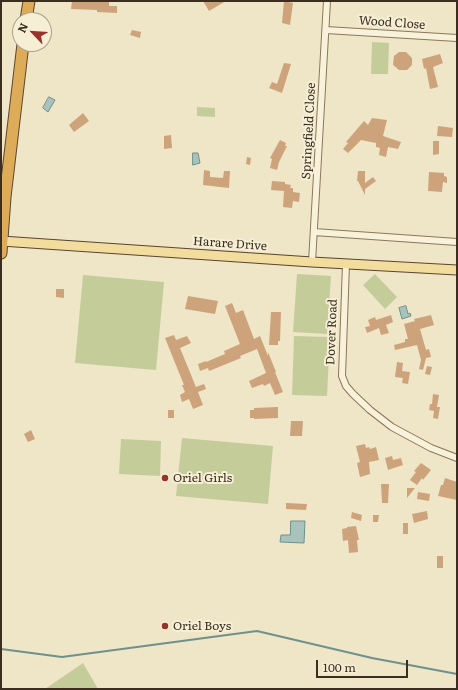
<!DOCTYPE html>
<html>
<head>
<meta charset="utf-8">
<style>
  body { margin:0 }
  #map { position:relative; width:458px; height:690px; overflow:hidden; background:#efe5c7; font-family:Literata,serif }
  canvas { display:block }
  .frame { position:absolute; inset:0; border:2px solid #3b2e1f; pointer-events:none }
  .north { position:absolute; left:12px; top:12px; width:40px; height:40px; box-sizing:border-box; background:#f6efd6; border:1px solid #aba28d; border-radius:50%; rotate:295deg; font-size:11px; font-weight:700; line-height:16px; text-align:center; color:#3b2e1f }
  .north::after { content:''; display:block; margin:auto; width:14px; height:18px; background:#9a312b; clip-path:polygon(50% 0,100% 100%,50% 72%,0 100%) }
  .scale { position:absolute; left:316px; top:660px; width:92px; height:18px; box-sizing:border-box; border:2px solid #3b2e1f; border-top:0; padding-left:5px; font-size:12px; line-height:14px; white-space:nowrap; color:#3b2e1f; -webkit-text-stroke:3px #f6efd6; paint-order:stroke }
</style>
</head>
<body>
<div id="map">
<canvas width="458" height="690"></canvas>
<div class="frame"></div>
<div class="north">N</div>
<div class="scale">100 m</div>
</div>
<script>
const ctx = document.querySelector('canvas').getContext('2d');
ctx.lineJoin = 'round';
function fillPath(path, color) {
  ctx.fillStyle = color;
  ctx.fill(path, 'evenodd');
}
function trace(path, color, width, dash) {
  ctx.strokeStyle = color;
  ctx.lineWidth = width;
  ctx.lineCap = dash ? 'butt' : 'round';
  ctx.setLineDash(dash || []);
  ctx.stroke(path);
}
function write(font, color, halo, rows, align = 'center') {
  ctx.font = font + ' Literata,serif';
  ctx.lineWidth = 4;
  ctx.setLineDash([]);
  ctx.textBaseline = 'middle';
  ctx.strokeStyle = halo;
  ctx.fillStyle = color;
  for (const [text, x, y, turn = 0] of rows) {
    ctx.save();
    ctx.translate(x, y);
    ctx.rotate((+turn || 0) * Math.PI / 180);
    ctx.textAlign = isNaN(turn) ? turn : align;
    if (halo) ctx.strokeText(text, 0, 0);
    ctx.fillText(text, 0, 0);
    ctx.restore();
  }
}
fillPath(new Path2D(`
  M 372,42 L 389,43 L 388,74 L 371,74 Z
  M 197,107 L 215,108 L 215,117 L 197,116 Z
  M 297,274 L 331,276 L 327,334 L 293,332 Z
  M 375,274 L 397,297 L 385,309 L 363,285 Z
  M 83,275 L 164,282 L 156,370 L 75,363 Z
  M 294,336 L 330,337 L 327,396 L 292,395 Z
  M 182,438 L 273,446 L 268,504 L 176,496 Z
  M 121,439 L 161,441 L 160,476 L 119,474 Z
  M 83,663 L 98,689 L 45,689 Z`), '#c4cd9a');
const water = new Path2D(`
  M 49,97 L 55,100 L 48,112 L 43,108 Z
  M 193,153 L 198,153 L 200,163 L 193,165 Z
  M 406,306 L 408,314 L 410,313 L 411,316 L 402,319 L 399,308 Z
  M 291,521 L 305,521 L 304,543 L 280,542 L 281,535 L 290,535 Z`);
fillPath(water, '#a8c3bc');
trace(water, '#6e918b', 1);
trace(new Path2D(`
  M 1,649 L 62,657 L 257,631 L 372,658 L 457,674`), '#6e918b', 2);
fillPath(new Path2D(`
  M 72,1 L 109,1 L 109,6 L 117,6 L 117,13 L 97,12 L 97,10 L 71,9 Z
  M 203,1 L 226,1 L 209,11 Z
  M 284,1 L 293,3 L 290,25 L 282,23 Z
  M 132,30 L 141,32 L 140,38 L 130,35 Z
  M 399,52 L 406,52 L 412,58 L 412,65 L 407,70 L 399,70 L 393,65 L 394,56 Z
  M 440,54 L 443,63 L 433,67 L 438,87 L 430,89 L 426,68 L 424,69 L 422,59 Z
  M 284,63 L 291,64 L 282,93 L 269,88 L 272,82 L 277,84 Z
  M 83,113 L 89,121 L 74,132 L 69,125 Z
  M 372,118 L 387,120 L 383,136 L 401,142 L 398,149 L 388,147 L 386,157 L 379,155 L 380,148 L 376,147 L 376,143 L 361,140 L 348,153 L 343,149 L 348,143 L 346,142 L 364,121 L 368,125 Z
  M 438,126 L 453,128 L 452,137 L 437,136 Z
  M 171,135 L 172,148 L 164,149 L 164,136 Z
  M 280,140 L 286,143 L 285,146 L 287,146 L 279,162 L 277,170 L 270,168 L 272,159 L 270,158 Z
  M 433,141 L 439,141 L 439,154 L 433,155 Z
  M 247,157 L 251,158 L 250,165 L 246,164 Z
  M 204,170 L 210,171 L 210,177 L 223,178 L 224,171 L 230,171 L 229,188 L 203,185 Z
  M 358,171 L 365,171 L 365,183 L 373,177 L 376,181 L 365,189 L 365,195 L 358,181 L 357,181 Z
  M 429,172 L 444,173 L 444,176 L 447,177 L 447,183 L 443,182 L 442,192 L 428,191 Z
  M 272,181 L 285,182 L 285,184 L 291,185 L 290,188 L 293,188 L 293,192 L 300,193 L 299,202 L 293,201 L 292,208 L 283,207 L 284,191 L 271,190 Z
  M 56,289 L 64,289 L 64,298 L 56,297 Z
  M 188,296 L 218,301 L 215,314 L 185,309 Z
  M 232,303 L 236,313 L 243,310 L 254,339 L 260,336 L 268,356 L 268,352 L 276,372 L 275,372 L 283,392 L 275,395 L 270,383 L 264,386 L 263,384 L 252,388 L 249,381 L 266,373 L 257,349 L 240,356 L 241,358 L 209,371 L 208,368 L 200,371 L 198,364 L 206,361 L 206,362 L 225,354 L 224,351 L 240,344 L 225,306 Z
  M 271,312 L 281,312 L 280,341 L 278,341 L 278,345 L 269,345 Z
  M 391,315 L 393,322 L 386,325 L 389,333 L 381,335 L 379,328 L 367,333 L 365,327 L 370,326 L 368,320 L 375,317 L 376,320 Z
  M 431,315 L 434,325 L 420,329 L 426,350 L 429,349 L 431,357 L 426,358 L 423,370 L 419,369 L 421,360 L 417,345 L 395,350 L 394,345 L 405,342 L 405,339 L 408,339 L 404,324 L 415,321 L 414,319 Z
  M 174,335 L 176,340 L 187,336 L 191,343 L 180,348 L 196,387 L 204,384 L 206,389 L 198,392 L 203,405 L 193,409 L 189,399 L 182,402 L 180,395 L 185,392 L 182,385 L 184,385 L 165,338 Z
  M 397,362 L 403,363 L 402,371 L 410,372 L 408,384 L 402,383 L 403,378 L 395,377 Z
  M 427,366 L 432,367 L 430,375 L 425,374 Z
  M 433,394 L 439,395 L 437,407 L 440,407 L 438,419 L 433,418 L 434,411 L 429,410 L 430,404 L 432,404 Z
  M 278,407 L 278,418 L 254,419 L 254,418 L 250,418 L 250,410 L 254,410 L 254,408 Z
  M 168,410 L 174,410 L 174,418 L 168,418 Z
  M 291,421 L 303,421 L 302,436 L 290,436 Z
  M 31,430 L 35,439 L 28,442 L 24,434 Z
  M 365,444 L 366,448 L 369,447 L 370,449 L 376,447 L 379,460 L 369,462 L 370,474 L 360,477 L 357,463 L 360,462 L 356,446 Z
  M 392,456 L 393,460 L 401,458 L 403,465 L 388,470 L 385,458 Z
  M 421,463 L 431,470 L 423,480 L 422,478 L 417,485 L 410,480 L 416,472 L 414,471 Z
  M 445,478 L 457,482 L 457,500 L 438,496 L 441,485 L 443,485 Z
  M 381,484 L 389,484 L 388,503 L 382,503 Z
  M 407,488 L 415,488 L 407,498 Z
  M 418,492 L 430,494 L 429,501 L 417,499 Z
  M 286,503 L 307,504 L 306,510 L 286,509 Z
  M 427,511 L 428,519 L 414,523 L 412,514 Z
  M 352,512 L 362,515 L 361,521 L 351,518 Z
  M 373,515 L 379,515 L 378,522 L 373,522 Z
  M 403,523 L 408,523 L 408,534 L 403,534 Z
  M 356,526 L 359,540 L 357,540 L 358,552 L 349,553 L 348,540 L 343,541 L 342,529 L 347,528 L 347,527 Z
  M 437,556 L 443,556 L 443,568 L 437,568 Z`), '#cda37c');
const street = new Path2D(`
  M 326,30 L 457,38
  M 314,232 L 457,242
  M 312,262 L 327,1
  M 346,264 L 342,376 L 346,386 L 353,394 L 370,410 L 392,427 L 431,448 L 457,458`);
const primary = new Path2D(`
  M 1,241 L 312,262 L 457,270`);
const highway = new Path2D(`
  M 26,20 L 29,1
  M 1,253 L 5,197 L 23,44`);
trace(street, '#8b775c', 8);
trace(primary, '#594530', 11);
trace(highway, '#594530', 13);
trace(street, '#f9f2da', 6);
trace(primary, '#f2dd9f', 9);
trace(highway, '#deab58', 11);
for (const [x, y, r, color] of [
  [165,478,4,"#9a312b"],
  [165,626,4,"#9a312b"]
]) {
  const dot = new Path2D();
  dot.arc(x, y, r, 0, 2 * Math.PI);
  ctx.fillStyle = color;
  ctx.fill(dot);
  trace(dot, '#f6efd6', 1.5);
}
write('12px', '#3b2e1f', '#f6efd6', [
  ["Wood Close",392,23,4],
  ["Springfield Close",309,131,-87],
  ["Harare Drive",230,244,4],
  ["Dover Road",332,332,-88]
]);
write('12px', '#3b2e1f', '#f6efd6', [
  ["Oriel Girls",173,478],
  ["Oriel Boys",173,626]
], 'left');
</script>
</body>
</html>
